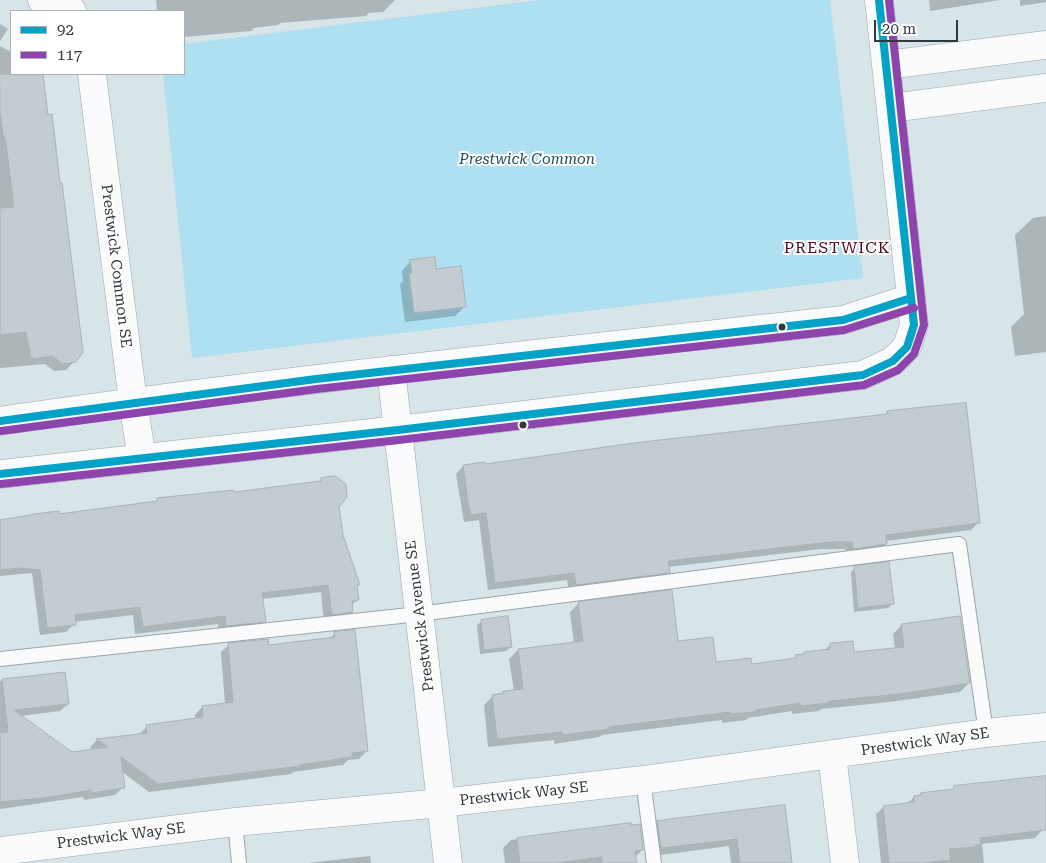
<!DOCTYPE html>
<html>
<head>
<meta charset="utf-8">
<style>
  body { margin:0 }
  #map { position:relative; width:1046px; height:863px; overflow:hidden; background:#d7e4e8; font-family:"Roboto Serif",serif }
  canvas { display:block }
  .legend { position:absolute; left:10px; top:10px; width:175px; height:65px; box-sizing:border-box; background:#fff; border:1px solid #acb0b1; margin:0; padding:6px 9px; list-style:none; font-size:15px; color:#30393d }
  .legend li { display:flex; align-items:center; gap:10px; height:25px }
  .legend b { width:25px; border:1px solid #acb0b1 }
  .scale { position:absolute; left:874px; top:20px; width:84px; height:22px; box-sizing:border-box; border:2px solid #30393d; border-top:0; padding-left:6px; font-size:15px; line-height:18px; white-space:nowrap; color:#30393d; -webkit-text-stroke:4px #fff; paint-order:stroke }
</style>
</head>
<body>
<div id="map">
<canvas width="1046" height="863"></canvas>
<ul class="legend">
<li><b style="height:6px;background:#02a3c7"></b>92</li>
<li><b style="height:6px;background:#8e44ad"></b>117</li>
</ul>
<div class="scale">20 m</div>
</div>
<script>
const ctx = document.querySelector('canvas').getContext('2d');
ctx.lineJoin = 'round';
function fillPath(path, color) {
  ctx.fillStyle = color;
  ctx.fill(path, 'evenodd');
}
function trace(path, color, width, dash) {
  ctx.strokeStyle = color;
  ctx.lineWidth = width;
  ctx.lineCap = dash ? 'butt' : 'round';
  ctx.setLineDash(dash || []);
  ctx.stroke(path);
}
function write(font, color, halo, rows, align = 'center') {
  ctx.font = font + ' "Roboto Serif",serif';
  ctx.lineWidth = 4;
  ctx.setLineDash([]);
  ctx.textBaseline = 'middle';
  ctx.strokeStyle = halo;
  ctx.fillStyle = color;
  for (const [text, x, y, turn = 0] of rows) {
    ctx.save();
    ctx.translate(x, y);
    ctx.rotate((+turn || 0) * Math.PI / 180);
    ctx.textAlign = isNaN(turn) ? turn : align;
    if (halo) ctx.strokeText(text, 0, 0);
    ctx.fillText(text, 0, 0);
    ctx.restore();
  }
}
fillPath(new Path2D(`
  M 539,0 L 830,0 L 863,278 L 192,358 L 163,74 L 184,74 L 184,44 Z`), '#aee0f1');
fillPath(new Path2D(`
  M 156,0 L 395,0 L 383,12 L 369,13 L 366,16 L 280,23 L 278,25 L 254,28 L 251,31 L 184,37 L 184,11 L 173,11 L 173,10 L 157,11 Z
  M 929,0 L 1000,0 L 930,11 Z
  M 1020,0 L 1046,0 L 1046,2 L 1020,6 Z
  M 0,24 L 8,29 L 0,41 Z
  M 0,46 L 11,52 L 11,74 L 42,74 L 75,361 L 66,370 L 54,371 L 45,364 L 0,368 Z
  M 1046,216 L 1046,352 L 1015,356 L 1011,327 L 1024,314 L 1015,235 L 1033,218 Z
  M 411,261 L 435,271 L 464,307 L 455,316 L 405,322 L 400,284 L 403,281 L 402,271 Z
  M 887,412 L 979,522 L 971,530 L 886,541 L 886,544 L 879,552 L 846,556 L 845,549 L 821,549 L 668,567 L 669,572 L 661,580 L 569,592 L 567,580 L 488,590 L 479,520 L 464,522 L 456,474 L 463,466 L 484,465 L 884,416 Z
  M 321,479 L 337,507 L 342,535 L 358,584 L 356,587 L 357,600 L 351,606 L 352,612 L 344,620 L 324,622 L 321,592 L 262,599 L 264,621 L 256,629 L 219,633 L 218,624 L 135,634 L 133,615 L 74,622 L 74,624 L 66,632 L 40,635 L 32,573 L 0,576 L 0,521 L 154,503 L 158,499 L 233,493 L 318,483 Z
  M 855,568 L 893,604 L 888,608 L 854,612 L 851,572 Z
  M 579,603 L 677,643 L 715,663 L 751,665 L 792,660 L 796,656 L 802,655 L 804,653 L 824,651 L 830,645 L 853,653 L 895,649 L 893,634 L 902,625 L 969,683 L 960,692 L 890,702 L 821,709 L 819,711 L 792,714 L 792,711 L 748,718 L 746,720 L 722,723 L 722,720 L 602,735 L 599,737 L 554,744 L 554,740 L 488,747 L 484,705 L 493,696 L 514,691 L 509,659 L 518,650 L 574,644 L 570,612 Z
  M 482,621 L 511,647 L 506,651 L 480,654 L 477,625 Z
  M 335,633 L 367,751 L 359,759 L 348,760 L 343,765 L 293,772 L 291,774 L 149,792 L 121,771 L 123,787 L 115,795 L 84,800 L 83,797 L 0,809 L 0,681 L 64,673 L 68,704 L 60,711 L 20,716 L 72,754 L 94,751 L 90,747 L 97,740 L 139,735 L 147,726 L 195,719 L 195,715 L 202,707 L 225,704 L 221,652 L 229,645 L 268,647 L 329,639 Z
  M 1046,777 L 1046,826 L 1035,838 L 982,844 L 984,863 L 881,863 L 876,814 L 884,807 L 907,804 L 914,797 L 921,794 L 952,790 L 955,788 Z
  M 784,806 L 792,863 L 731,863 L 729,846 L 653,856 L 650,831 L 658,823 Z
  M 630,824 L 642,850 L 635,857 L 635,863 L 505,863 L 503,848 L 511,840 Z
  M 370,856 L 371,863 L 308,863 Z`), '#0003');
const building = new Path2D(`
  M 0,74 L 43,74 L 48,115 L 52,114 L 60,183 L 62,183 L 83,352 L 76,362 L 62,364 L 53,356 L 33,359 L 33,357 L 31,358 L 26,332 L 0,335 L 0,208 L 14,207 L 6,143 L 3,134 L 0,112 Z
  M 435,257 L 436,269 L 461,266 L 466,307 L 414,313 L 409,273 L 412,273 L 410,260 Z
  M 966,403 L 980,523 L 886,535 L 887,544 L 853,549 L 852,542 L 830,542 L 668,561 L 670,573 L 576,585 L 574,573 L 495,583 L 486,513 L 471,515 L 469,508 L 463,465 L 485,462 L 485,464 L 634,443 L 887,414 L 887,411 L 914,408 Z
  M 335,476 L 346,484 L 347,497 L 339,507 L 343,535 L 360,585 L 357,585 L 359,600 L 352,601 L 353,612 L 332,615 L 328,585 L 262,593 L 266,622 L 226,626 L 225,616 L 143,627 L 140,607 L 75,615 L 76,625 L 47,628 L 40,570 L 21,568 L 0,570 L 0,520 L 42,513 L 59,511 L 59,514 L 157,501 L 157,498 L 234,490 L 234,492 L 321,481 L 321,478 Z
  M 889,562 L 894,604 L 858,608 L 854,566 Z
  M 672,590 L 678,641 L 713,637 L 716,662 L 751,658 L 752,664 L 796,658 L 795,655 L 804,654 L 804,652 L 830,649 L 830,643 L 853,641 L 854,652 L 904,647 L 901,624 L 960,616 L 970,683 L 900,694 L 829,701 L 829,703 L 801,706 L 800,703 L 756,710 L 756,712 L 731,714 L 730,712 L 609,727 L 609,729 L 563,735 L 562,732 L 497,739 L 492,695 L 504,693 L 503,691 L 523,689 L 518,649 L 583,641 L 578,602 Z
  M 508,616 L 512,647 L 484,650 L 481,620 Z
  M 355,630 L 368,751 L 352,753 L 352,757 L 300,765 L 300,766 L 158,784 L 121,757 L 125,788 L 91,793 L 91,790 L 44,798 L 0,802 L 0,733 L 8,732 L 2,679 L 65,672 L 69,704 L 14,710 L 72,752 L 108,747 L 96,739 L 147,733 L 146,725 L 203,717 L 202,706 L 233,702 L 228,643 L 268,639 L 269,645 L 327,638 L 335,637 L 334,632 Z
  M 1046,776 L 1046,830 L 980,838 L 981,845 L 975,845 L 976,847 L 949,849 L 951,860 L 924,863 L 889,863 L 883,806 L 914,802 L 914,796 L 921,795 L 920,793 L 954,789 L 954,786 Z
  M 785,805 L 792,863 L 740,863 L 737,839 L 661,848 L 657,821 Z
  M 631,823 L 631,825 L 640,824 L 643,850 L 635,851 L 637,863 L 602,863 L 602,857 L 557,863 L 520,863 L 517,838 Z`);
fillPath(building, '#c3cdd1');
trace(building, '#a9b3b6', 1);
const lane = new Path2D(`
  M 0,659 L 419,614 L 959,544 L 986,733
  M 643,780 L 654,863
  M 235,822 L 239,863`);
const street = new Path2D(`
  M 42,0 L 48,4 L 72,11
  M 887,65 L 1046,45
  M 92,74 L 133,402 L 142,459
  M 891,108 L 1046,88
  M 391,370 L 448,863
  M 0,421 C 280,380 562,351 843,320 L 911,298
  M 0,474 L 398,430 L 863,375 L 893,361 L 907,347 L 914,325 L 879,0
  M 832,755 L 845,863
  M 0,851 L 235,822 L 441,803 L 643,780 L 986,733 L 1046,727`);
trace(lane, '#9ba5a9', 16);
trace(street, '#9ba5a9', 29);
trace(lane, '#f9fbfc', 14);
trace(street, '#f9fbfc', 28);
trace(new Path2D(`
  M 0,421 L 316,379 L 843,320 L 911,298
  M 0,474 L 398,430 L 863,375 L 893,361 L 907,347 L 914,325 L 879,0`), '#02a3c7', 8);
trace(new Path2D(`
  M 1,431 L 317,389 L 844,330 L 914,308
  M 1,484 L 399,440 L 864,385 L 898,370 L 914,354 L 924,325 L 889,0`), '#8e44ad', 8);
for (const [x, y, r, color] of [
  [782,327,4.5,"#30393d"],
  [523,425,4.5,"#30393d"]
]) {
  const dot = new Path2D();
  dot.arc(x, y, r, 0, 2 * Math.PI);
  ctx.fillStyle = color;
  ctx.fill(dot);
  trace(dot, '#fff', 2);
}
write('italic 15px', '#214f5f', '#fff', [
  ["Prestwick Common",527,160]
]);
write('15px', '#30393d', '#fff', [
  ["Prestwick Common SE",116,266,83],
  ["Prestwick Avenue SE",420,616,-97],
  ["Prestwick Way SE",925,742,-8],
  ["Prestwick Way SE",524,794,-6],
  ["Prestwick Way SE",121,836,-7]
]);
ctx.letterSpacing = '1px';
write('16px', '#510b1c', '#fff', [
  ["PRESTWICK",837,248]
]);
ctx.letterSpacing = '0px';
</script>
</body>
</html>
